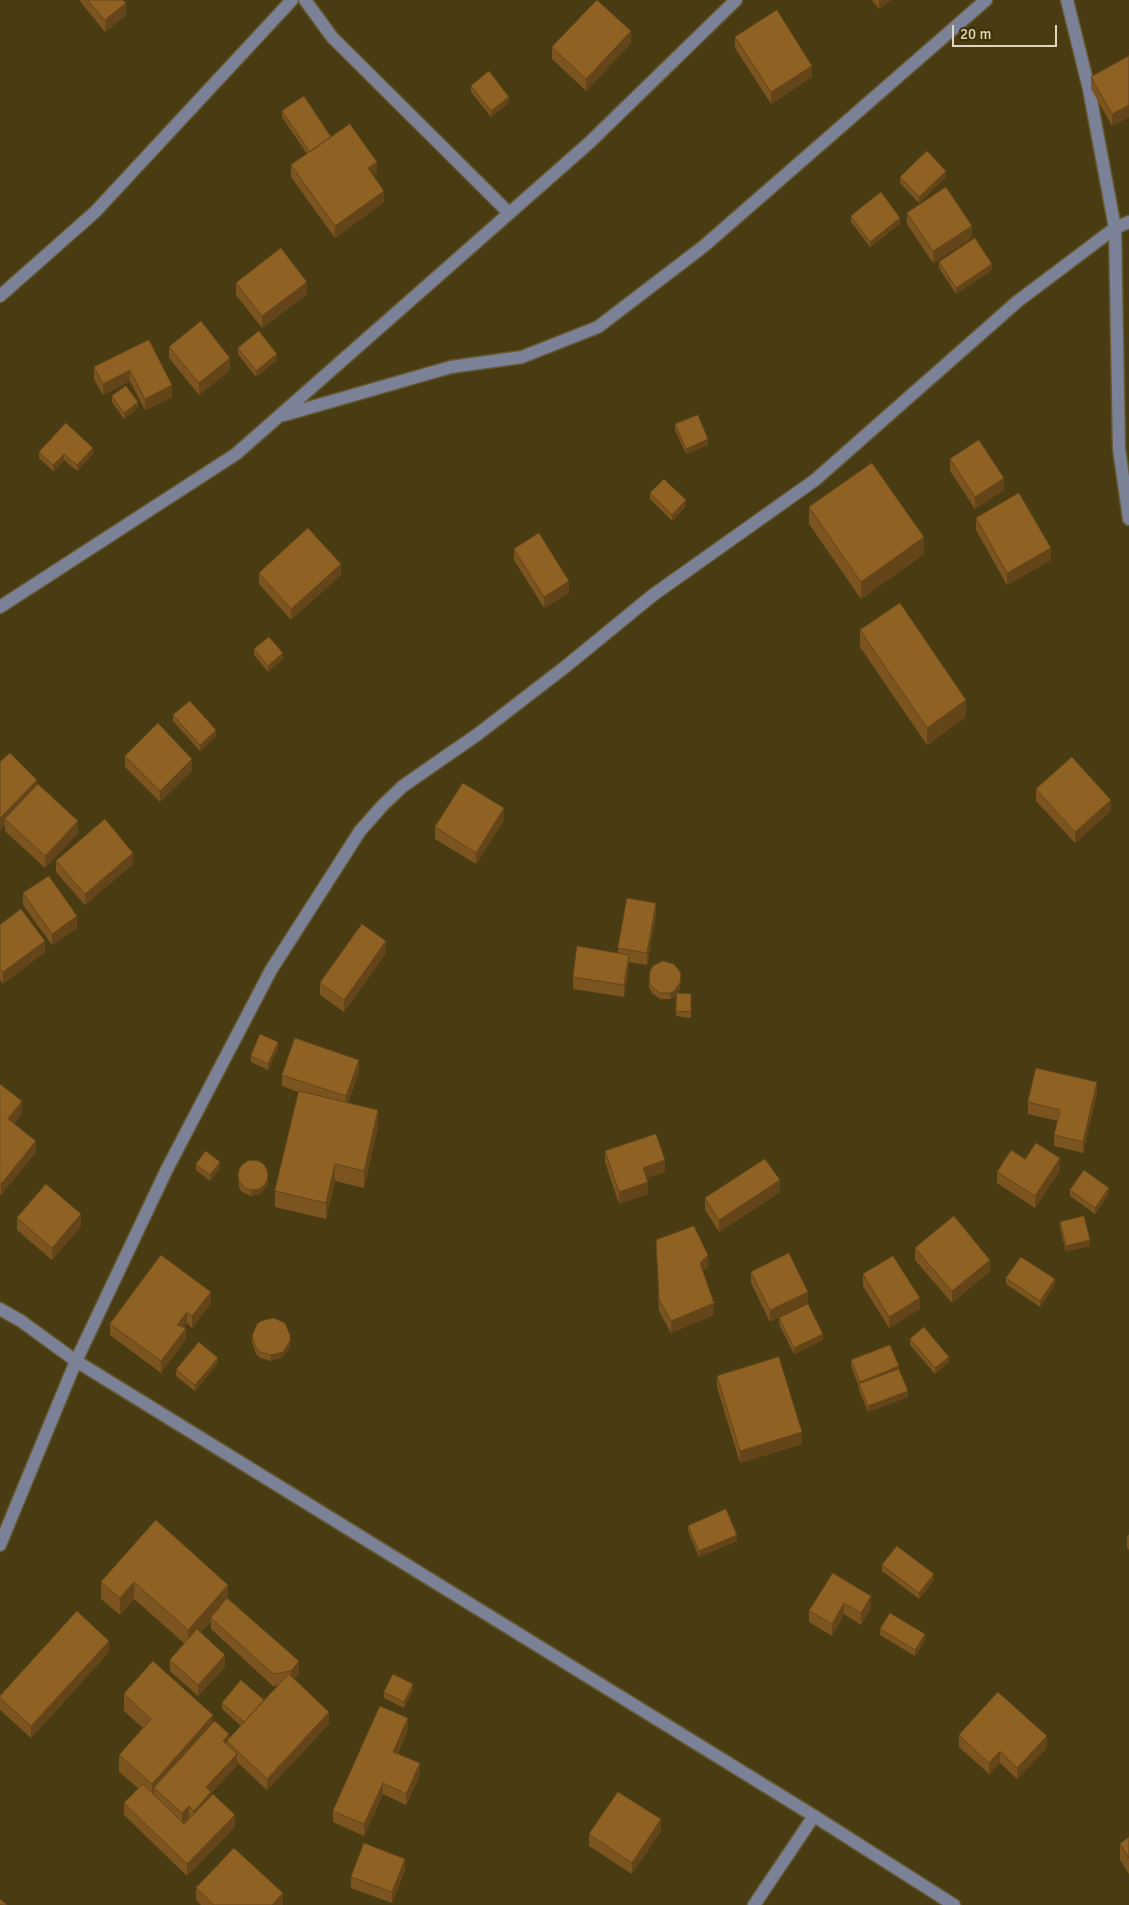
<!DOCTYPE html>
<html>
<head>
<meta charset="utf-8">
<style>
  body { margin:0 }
  #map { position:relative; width:1129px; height:1905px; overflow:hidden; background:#493c12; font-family:Signika,sans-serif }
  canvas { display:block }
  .scale { position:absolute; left:952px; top:25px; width:105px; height:22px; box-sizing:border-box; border:2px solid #e0d6bb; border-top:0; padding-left:6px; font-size:15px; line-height:18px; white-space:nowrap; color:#e0d6bb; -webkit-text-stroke:4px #3e3205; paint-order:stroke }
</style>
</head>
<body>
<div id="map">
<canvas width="1129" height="1905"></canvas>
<div class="scale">20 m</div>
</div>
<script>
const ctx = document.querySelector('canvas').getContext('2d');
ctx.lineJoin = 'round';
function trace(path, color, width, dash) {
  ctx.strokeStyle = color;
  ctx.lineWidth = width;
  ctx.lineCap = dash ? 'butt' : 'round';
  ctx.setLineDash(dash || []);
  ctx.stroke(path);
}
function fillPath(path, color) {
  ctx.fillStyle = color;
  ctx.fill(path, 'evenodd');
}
const minor = new Path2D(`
  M 305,0 L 332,37 L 509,213
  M 1067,0 L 1089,89 L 1115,228 L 1119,449 L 1129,519
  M 0,296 L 95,212 L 292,0
  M 284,415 L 451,367 L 522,357 L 598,327 L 704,246 L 986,0
  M 0,607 L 236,454 L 589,143 L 736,0
  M 0,1309 L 21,1321 L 76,1361 L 814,1816 L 954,1905
  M 0,1545 L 76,1361 L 167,1169 L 271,970 L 360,831 L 383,805 L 403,786 L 478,734 L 565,667 L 653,595 L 815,480 L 1018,301 L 1115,228 L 1129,222
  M 754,1905 L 814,1816`);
trace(minor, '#645830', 15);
trace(minor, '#7b8298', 12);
fillPath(new Path2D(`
  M 79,0 L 123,0 L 126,15 L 105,32 Z
  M 872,0 L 891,0 L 879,9 Z
  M 735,37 L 812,77 L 771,104 L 735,48 Z
  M 631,43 L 586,91 L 552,59 L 552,47 Z
  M 1129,56 L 1129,117 L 1112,126 L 1091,89 L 1091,77 Z
  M 471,86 L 509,103 L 491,117 L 471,92 Z
  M 282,111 L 331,137 L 377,173 L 373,175 L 384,202 L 335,238 L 291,177 L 291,165 L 307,154 L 282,117 Z
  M 900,177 L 946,177 L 919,203 L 900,183 Z
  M 907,213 L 972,238 L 933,263 L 907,224 Z
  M 851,216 L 900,224 L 870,247 L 851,222 Z
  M 939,262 L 992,270 L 956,294 L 939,268 Z
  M 236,283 L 307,294 L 262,328 L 236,295 Z
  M 149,340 L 172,397 L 145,410 L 130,381 L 103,395 L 94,379 L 94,367 Z
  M 169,347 L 230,370 L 199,395 L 169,358 Z
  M 238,348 L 277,360 L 256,377 L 238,354 Z
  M 112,396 L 138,408 L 124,419 L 112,402 Z
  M 675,424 L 708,445 L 686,454 L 675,430 Z
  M 39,452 L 93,454 L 77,471 L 64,460 L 53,471 L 39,458 Z
  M 950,459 L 1004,490 L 975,509 L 950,471 Z
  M 650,493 L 686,506 L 672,521 L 650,499 Z
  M 809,507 L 924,554 L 861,599 L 809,524 Z
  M 976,518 L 1051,560 L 1007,585 L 976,530 Z
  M 514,549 L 569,593 L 544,608 L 514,560 Z
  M 259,573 L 341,575 L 291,620 L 259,584 Z
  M 860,630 L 966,717 L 927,745 L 860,647 Z
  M 254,649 L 283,659 L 268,672 L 254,655 Z
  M 173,715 L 216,736 L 200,751 L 173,721 Z
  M 125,756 L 192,771 L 160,802 L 125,767 Z
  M 0,762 L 37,784 L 78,833 L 45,868 L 5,831 L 5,825 L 0,830 Z
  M 1036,789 L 1111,811 L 1075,843 L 1036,801 Z
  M 504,820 L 476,864 L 435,839 L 435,827 Z
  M 56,861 L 133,864 L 85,905 L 56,872 Z
  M 23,893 L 77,928 L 52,945 L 23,905 Z
  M 656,914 L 647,965 L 629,962 L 629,966 L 624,997 L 573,989 L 573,977 L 618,953 L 618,948 Z
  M 0,925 L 45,952 L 3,984 L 0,980 Z
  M 386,953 L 344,1012 L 320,995 L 320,983 Z
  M 649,981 L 680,989 L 677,993 L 691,994 L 691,1018 L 676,1016 L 677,994 L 674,997 L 670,999 L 660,999 L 652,993 L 649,987 Z
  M 278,1048 L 268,1070 L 251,1062 L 251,1056 Z
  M 359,1071 L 348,1103 L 378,1127 L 364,1188 L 335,1181 L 326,1219 L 275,1207 L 275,1191 L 298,1092 L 282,1086 L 282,1075 Z
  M 0,1084 L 22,1113 L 14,1123 L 36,1152 L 1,1195 L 0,1194 Z
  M 1097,1093 L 1083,1153 L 1054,1146 L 1054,1135 L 1058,1121 L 1028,1114 L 1028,1102 Z
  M 605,1151 L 665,1172 L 646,1178 L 648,1194 L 619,1204 L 605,1162 Z
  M 1025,1159 L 1060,1170 L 1035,1208 L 997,1183 L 997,1172 Z
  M 196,1164 L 220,1168 L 210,1181 L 196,1170 Z
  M 238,1172 L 268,1182 L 267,1186 L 260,1194 L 251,1196 L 242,1192 L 239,1188 Z
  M 1070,1190 L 1109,1194 L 1095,1214 L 1070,1196 Z
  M 780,1192 L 719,1232 L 705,1210 L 705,1198 Z
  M 17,1218 L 81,1226 L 52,1260 L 17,1230 Z
  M 1060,1222 L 1090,1246 L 1066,1252 L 1060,1228 Z
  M 656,1240 L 708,1267 L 703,1271 L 714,1315 L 671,1333 L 659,1311 Z
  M 915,1248 L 990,1271 L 952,1303 L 915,1260 Z
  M 751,1272 L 808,1303 L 770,1322 L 751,1283 Z
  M 863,1274 L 920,1309 L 889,1328 L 863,1286 Z
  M 1006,1278 L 1055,1285 L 1040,1307 L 1006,1284 Z
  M 211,1303 L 192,1328 L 187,1323 L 184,1327 L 186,1339 L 161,1373 L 110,1335 L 110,1324 Z
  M 779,1318 L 823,1340 L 794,1354 L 779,1324 Z
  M 252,1336 L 290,1341 L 290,1347 L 283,1357 L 271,1361 L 260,1358 L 256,1354 L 252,1342 Z
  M 910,1339 L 949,1362 L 935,1374 L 910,1345 Z
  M 851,1360 L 899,1369 L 908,1397 L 868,1412 L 859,1390 L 859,1387 L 851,1366 Z
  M 218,1363 L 195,1391 L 176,1376 L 176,1370 Z
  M 717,1376 L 802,1444 L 740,1463 L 717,1387 Z
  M 156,1520 L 228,1599 L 299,1673 L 294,1679 L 329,1724 L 267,1790 L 237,1762 L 237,1766 L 211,1793 L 211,1796 L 235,1827 L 187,1876 L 124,1815 L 124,1803 L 139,1789 L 119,1772 L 119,1755 L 143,1728 L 124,1711 L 124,1694 L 213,1723 L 229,1739 L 241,1726 L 222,1709 L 222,1703 L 264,1700 L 279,1685 L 273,1686 L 211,1629 L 211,1621 L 201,1632 L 225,1667 L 198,1696 L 170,1671 L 170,1660 L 185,1644 L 134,1599 L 120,1615 L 101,1599 L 101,1582 Z
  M 688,1526 L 737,1541 L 699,1557 L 688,1531 Z
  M 1129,1534 L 1129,1550 L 1127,1548 L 1127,1537 Z
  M 882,1565 L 934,1580 L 919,1599 L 882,1571 Z
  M 833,1573 L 871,1608 L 861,1625 L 844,1614 L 832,1636 L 809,1622 L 809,1611 Z
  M 880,1629 L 925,1640 L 915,1656 L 880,1635 Z
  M 109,1652 L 31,1738 L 0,1710 L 0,1696 Z
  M 413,1690 L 404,1708 L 384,1698 L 384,1692 Z
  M 408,1729 L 398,1753 L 420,1775 L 406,1805 L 383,1794 L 364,1836 L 333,1822 L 333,1811 Z
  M 959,1735 L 1047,1748 L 1017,1779 L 1000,1763 L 989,1774 L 959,1747 Z
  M 661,1831 L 632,1874 L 589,1846 L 589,1834 Z
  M 1129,1837 L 1129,1874 L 1120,1860 L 1120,1844 Z
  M 405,1870 L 392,1903 L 351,1888 L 351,1877 Z
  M 196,1888 L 283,1905 L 201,1905 L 196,1900 Z`), '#7b541f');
fillPath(new Path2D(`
  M 879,0 L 891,0 L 879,9 Z
  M 126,3 L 126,15 L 105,32 L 105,20 Z
  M 631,31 L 631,43 L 586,91 L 586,79 Z
  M 812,66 L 812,77 L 771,104 L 771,92 Z
  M 509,97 L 509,103 L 491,117 L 491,111 Z
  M 1129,105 L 1129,117 L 1112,126 L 1112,114 Z
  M 377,162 L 377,173 L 368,179 L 368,168 Z
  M 946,171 L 946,177 L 919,203 L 919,197 Z
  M 384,191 L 384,202 L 335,238 L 335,226 Z
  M 900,218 L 900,224 L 870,247 L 870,242 Z
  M 972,226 L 972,238 L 933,263 L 933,251 Z
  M 992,264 L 992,270 L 956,294 L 956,288 Z
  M 307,282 L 307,294 L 262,328 L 262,316 Z
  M 277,354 L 277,360 L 256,377 L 256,371 Z
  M 230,358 L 230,370 L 199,395 L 199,383 Z
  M 130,370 L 130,381 L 103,395 L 103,384 Z
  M 172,385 L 172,397 L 145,410 L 145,399 Z
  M 138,402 L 138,408 L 124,419 L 124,413 Z
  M 708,439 L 708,445 L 686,454 L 686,449 Z
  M 93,448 L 93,454 L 77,471 L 77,465 Z
  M 64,454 L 64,460 L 53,471 L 53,465 Z
  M 1004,478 L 1004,490 L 975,509 L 975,497 Z
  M 686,500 L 686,506 L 672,521 L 672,515 Z
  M 924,537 L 924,554 L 861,599 L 861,582 Z
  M 1051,548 L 1051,560 L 1007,585 L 1007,573 Z
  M 341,564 L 341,575 L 291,620 L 291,609 Z
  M 569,581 L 569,593 L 544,608 L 544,597 Z
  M 283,653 L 283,659 L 268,672 L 268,666 Z
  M 966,700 L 966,717 L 927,745 L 927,728 Z
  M 216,730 L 216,736 L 200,751 L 200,745 Z
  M 192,759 L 192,771 L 160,802 L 160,791 Z
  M 37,780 L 37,791 L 5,819 L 5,825 L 0,830 L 0,818 Z
  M 1111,800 L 1111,811 L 1075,843 L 1075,832 Z
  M 504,808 L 504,820 L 476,864 L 476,853 Z
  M 78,821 L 78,833 L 45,868 L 45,856 Z
  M 133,853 L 133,864 L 85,905 L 85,894 Z
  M 656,903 L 656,914 L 647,965 L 647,953 Z
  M 77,916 L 77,928 L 52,945 L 52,934 Z
  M 45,941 L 45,952 L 3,984 L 3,972 Z
  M 386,941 L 386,953 L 344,1012 L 344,1000 Z
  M 629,955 L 629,966 L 624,997 L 624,985 Z
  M 681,973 L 680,989 L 674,997 L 670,999 L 670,993 Z
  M 278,1042 L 278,1048 L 268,1070 L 268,1064 Z
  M 359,1060 L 359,1071 L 346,1108 L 346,1096 Z
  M 1097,1082 L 1097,1093 L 1083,1153 L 1083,1142 Z
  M 22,1101 L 22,1113 L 8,1131 L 8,1119 Z
  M 378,1110 L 378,1127 L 364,1188 L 364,1171 Z
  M 36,1141 L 36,1152 L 1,1195 L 1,1184 Z
  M 1060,1158 L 1060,1170 L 1035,1208 L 1035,1196 Z
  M 665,1160 L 665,1172 L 643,1179 L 643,1168 Z
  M 220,1162 L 220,1168 L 210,1181 L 210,1175 Z
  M 335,1164 L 335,1181 L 326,1219 L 326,1203 Z
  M 268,1176 L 267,1186 L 260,1194 L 251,1196 L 251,1190 Z
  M 780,1180 L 780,1192 L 719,1232 L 719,1220 Z
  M 648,1182 L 648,1194 L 619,1204 L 619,1192 Z
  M 1109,1188 L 1109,1194 L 1095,1214 L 1095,1208 Z
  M 81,1214 L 81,1226 L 52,1260 L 52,1248 Z
  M 1090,1240 L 1090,1246 L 1066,1252 L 1066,1246 Z
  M 708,1255 L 708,1267 L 700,1274 L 700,1263 Z
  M 990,1260 L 990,1271 L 952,1303 L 952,1291 Z
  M 1055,1279 L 1055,1285 L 1040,1307 L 1040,1301 Z
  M 211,1292 L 211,1303 L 192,1328 L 192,1316 Z
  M 808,1292 L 808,1303 L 770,1322 L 770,1310 Z
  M 920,1298 L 920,1309 L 889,1328 L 889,1317 Z
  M 714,1303 L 714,1315 L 671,1333 L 671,1321 Z
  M 187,1312 L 187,1323 L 177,1337 L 177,1325 Z
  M 186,1328 L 186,1339 L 161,1373 L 161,1361 Z
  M 823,1334 L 823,1340 L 794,1354 L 794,1348 Z
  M 290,1335 L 290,1347 L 283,1357 L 271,1361 L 271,1355 Z
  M 949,1357 L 949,1362 L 935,1374 L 935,1368 Z
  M 218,1358 L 218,1363 L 195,1391 L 195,1385 Z
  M 899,1366 L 899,1372 L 860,1385 L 860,1382 Z
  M 908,1391 L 908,1397 L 868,1412 L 868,1406 Z
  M 802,1432 L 802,1444 L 740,1463 L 740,1451 Z
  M 737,1535 L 737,1541 L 699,1557 L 699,1551 Z
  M 934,1574 L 934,1580 L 919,1599 L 919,1593 Z
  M 134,1582 L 134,1599 L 120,1615 L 120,1598 Z
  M 228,1585 L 228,1602 L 211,1618 L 211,1621 L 188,1647 L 188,1630 Z
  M 871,1596 L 871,1608 L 861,1625 L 861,1613 Z
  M 844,1603 L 844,1614 L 832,1636 L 832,1624 Z
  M 925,1634 L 925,1640 L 915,1656 L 915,1650 Z
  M 109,1641 L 109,1652 L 31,1738 L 31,1726 Z
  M 225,1655 L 225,1667 L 198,1696 L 198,1685 Z
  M 299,1661 L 299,1673 L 291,1683 L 291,1671 Z
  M 413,1684 L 413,1690 L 404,1708 L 404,1702 Z
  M 329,1712 L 329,1724 L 267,1790 L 267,1779 Z
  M 213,1715 L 213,1731 L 154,1788 L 154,1799 L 152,1801 L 152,1784 Z
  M 408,1718 L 408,1729 L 393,1763 L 393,1752 Z
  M 229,1734 L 229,1743 L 227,1741 L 227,1748 L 223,1741 Z
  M 1047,1736 L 1047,1748 L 1017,1779 L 1017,1768 Z
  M 1000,1751 L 1000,1763 L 989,1774 L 989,1763 Z
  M 237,1754 L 237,1766 L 211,1793 L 211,1803 L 194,1823 L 194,1811 L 206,1787 Z
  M 420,1763 L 420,1775 L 406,1805 L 406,1794 Z
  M 383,1783 L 383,1794 L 364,1836 L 364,1824 Z
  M 189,1806 L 189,1818 L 182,1825 L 182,1813 Z
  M 235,1815 L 235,1827 L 187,1876 L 187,1864 Z
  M 661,1819 L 661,1831 L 632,1874 L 632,1863 Z
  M 405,1859 L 405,1870 L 392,1903 L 392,1892 Z
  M 283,1893 L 283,1905 L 272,1905 Z`), '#644519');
const building = new Path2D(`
  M 88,0 L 123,0 L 126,3 L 105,20 Z
  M 597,0 L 631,31 L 586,79 L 552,47 Z
  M 777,10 L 812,66 L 771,92 L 735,37 Z
  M 1129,56 L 1129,105 L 1112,114 L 1091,77 Z
  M 489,71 L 509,97 L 491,111 L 471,86 Z
  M 304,96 L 331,137 L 310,152 L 282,111 Z
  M 350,124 L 377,162 L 368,168 L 384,191 L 335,226 L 291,165 Z
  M 927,151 L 946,171 L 919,197 L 900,177 Z
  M 946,187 L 972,226 L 933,251 L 907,213 Z
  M 881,192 L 900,218 L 870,242 L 851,216 Z
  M 975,238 L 992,264 L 956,288 L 939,262 Z
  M 281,248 L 307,282 L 262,316 L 236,283 Z
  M 201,321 L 230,358 L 199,383 L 169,347 Z
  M 259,331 L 277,354 L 256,371 L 238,348 Z
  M 149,340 L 172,385 L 145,399 L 130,370 L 103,384 L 94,367 Z
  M 126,386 L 138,402 L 124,413 L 112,396 Z
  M 698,415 L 708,439 L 686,449 L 675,424 Z
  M 66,423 L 93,448 L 77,465 L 64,454 L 53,465 L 39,452 Z
  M 979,440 L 1004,478 L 975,497 L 950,459 Z
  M 872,463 L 924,537 L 861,582 L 809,507 Z
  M 664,479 L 686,500 L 672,515 L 650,493 Z
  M 1019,493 L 1051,548 L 1007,573 L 976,518 Z
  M 308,528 L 341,564 L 291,609 L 259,573 Z
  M 539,533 L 569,581 L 544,597 L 514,549 Z
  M 900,603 L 966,700 L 927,728 L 860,630 Z
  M 269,637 L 283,653 L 268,666 L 254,649 Z
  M 190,701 L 216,730 L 200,745 L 173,715 Z
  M 158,723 L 192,759 L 160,791 L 125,756 Z
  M 10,753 L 37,780 L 0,818 L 0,762 Z
  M 1072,757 L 1111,800 L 1075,832 L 1036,789 Z
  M 463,783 L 504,808 L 476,853 L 435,827 Z
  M 38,784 L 78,821 L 45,856 L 5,819 Z
  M 105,819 L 133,853 L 85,894 L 56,861 Z
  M 49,876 L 77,916 L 52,934 L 23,893 Z
  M 627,898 L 656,903 L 647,953 L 618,948 Z
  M 21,909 L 45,941 L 3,972 L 0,969 L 0,925 Z
  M 362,924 L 386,941 L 344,1000 L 320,983 Z
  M 577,946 L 629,955 L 624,985 L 573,977 Z
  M 663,961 L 674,964 L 681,973 L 680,983 L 674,991 L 670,993 L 660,993 L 652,987 L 649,981 L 650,971 L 653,966 Z
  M 677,993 L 691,994 L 691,1012 L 676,1011 Z
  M 260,1034 L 278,1042 L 268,1064 L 251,1056 Z
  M 295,1038 L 359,1060 L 346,1096 L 282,1075 Z
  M 1036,1068 L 1097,1082 L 1083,1142 L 1054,1135 L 1060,1110 L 1028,1102 Z
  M 0,1084 L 22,1101 L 8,1119 L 36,1141 L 1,1184 L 0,1183 Z
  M 299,1091 L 378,1110 L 364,1171 L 335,1164 L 326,1203 L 275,1191 Z
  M 656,1134 L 665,1160 L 643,1168 L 648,1182 L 619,1192 L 605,1151 Z
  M 1036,1143 L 1060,1158 L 1035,1196 L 997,1172 L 1011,1150 L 1025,1159 Z
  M 206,1151 L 220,1162 L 210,1175 L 196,1164 Z
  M 765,1159 L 780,1180 L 719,1220 L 705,1198 Z
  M238 1175a15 15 0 1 1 30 0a15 15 0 1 1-30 0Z
  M 1084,1170 L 1109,1188 L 1095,1208 L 1070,1190 Z
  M 46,1184 L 81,1214 L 52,1248 L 17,1218 Z
  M 954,1216 L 990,1260 L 952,1291 L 915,1248 Z
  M 1084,1216 L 1090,1240 L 1066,1246 L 1060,1222 Z
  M 694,1226 L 708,1255 L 700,1263 L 714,1303 L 671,1321 L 659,1299 L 656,1240 Z
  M 789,1253 L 808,1292 L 770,1310 L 751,1272 Z
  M 161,1255 L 211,1292 L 192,1316 L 187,1312 L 177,1325 L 186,1328 L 161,1361 L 110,1324 Z
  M 893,1256 L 920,1298 L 889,1317 L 863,1274 Z
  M 1021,1257 L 1055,1279 L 1040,1301 L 1006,1278 Z
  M 808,1304 L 823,1334 L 794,1348 L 779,1318 Z
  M 274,1318 L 285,1323 L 290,1335 L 290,1341 L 283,1352 L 271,1355 L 260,1352 L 256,1348 L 252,1336 L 257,1324 L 261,1321 Z
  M 924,1327 L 949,1357 L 935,1368 L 910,1339 Z
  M 199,1342 L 218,1358 L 195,1385 L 176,1370 Z
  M 890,1345 L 899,1366 L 860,1382 L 851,1360 Z
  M 779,1357 L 802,1432 L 740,1451 L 717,1376 Z
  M 899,1369 L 908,1391 L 868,1406 L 859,1384 Z
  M 726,1509 L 737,1535 L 699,1551 L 688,1526 Z
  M 156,1520 L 228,1585 L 188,1630 L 134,1582 L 120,1598 L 101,1582 Z
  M 897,1546 L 934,1574 L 919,1593 L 882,1565 Z
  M 833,1573 L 871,1596 L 861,1613 L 844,1603 L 832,1624 L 809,1611 Z
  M 227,1598 L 299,1661 L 291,1671 L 273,1674 L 211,1618 Z
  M 77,1611 L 109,1641 L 31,1726 L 0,1698 L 0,1696 Z
  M 890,1613 L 925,1634 L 915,1650 L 880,1629 Z
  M 197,1629 L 225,1655 L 198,1685 L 170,1660 Z
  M 153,1661 L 213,1715 L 152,1784 L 119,1755 L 151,1719 L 124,1694 Z
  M 289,1674 L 329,1712 L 267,1779 L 227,1741 Z
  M 393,1674 L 413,1684 L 404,1702 L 384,1692 Z
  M 241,1680 L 264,1700 L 244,1722 L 222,1703 Z
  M 998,1692 L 1047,1736 L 1017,1768 L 1000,1751 L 989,1763 L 959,1735 Z
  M 380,1706 L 408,1718 L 393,1752 L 420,1763 L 406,1794 L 383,1783 L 364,1824 L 333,1811 Z
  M 215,1721 L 229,1734 L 223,1741 L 237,1754 L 206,1787 L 211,1792 L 194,1811 L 189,1806 L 182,1813 L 154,1788 Z
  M 143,1784 L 184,1824 L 213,1794 L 235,1815 L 187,1864 L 124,1803 Z
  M 618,1792 L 661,1819 L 632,1863 L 589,1834 Z
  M 1129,1837 L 1129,1858 L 1120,1844 Z
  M 364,1843 L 405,1859 L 392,1892 L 351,1877 Z
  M 234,1848 L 283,1893 L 272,1905 L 214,1905 L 196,1888 Z
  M 0,1899 L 7,1905 L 0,1905 Z`);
fillPath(building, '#8f6224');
trace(building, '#644519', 1);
</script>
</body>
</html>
